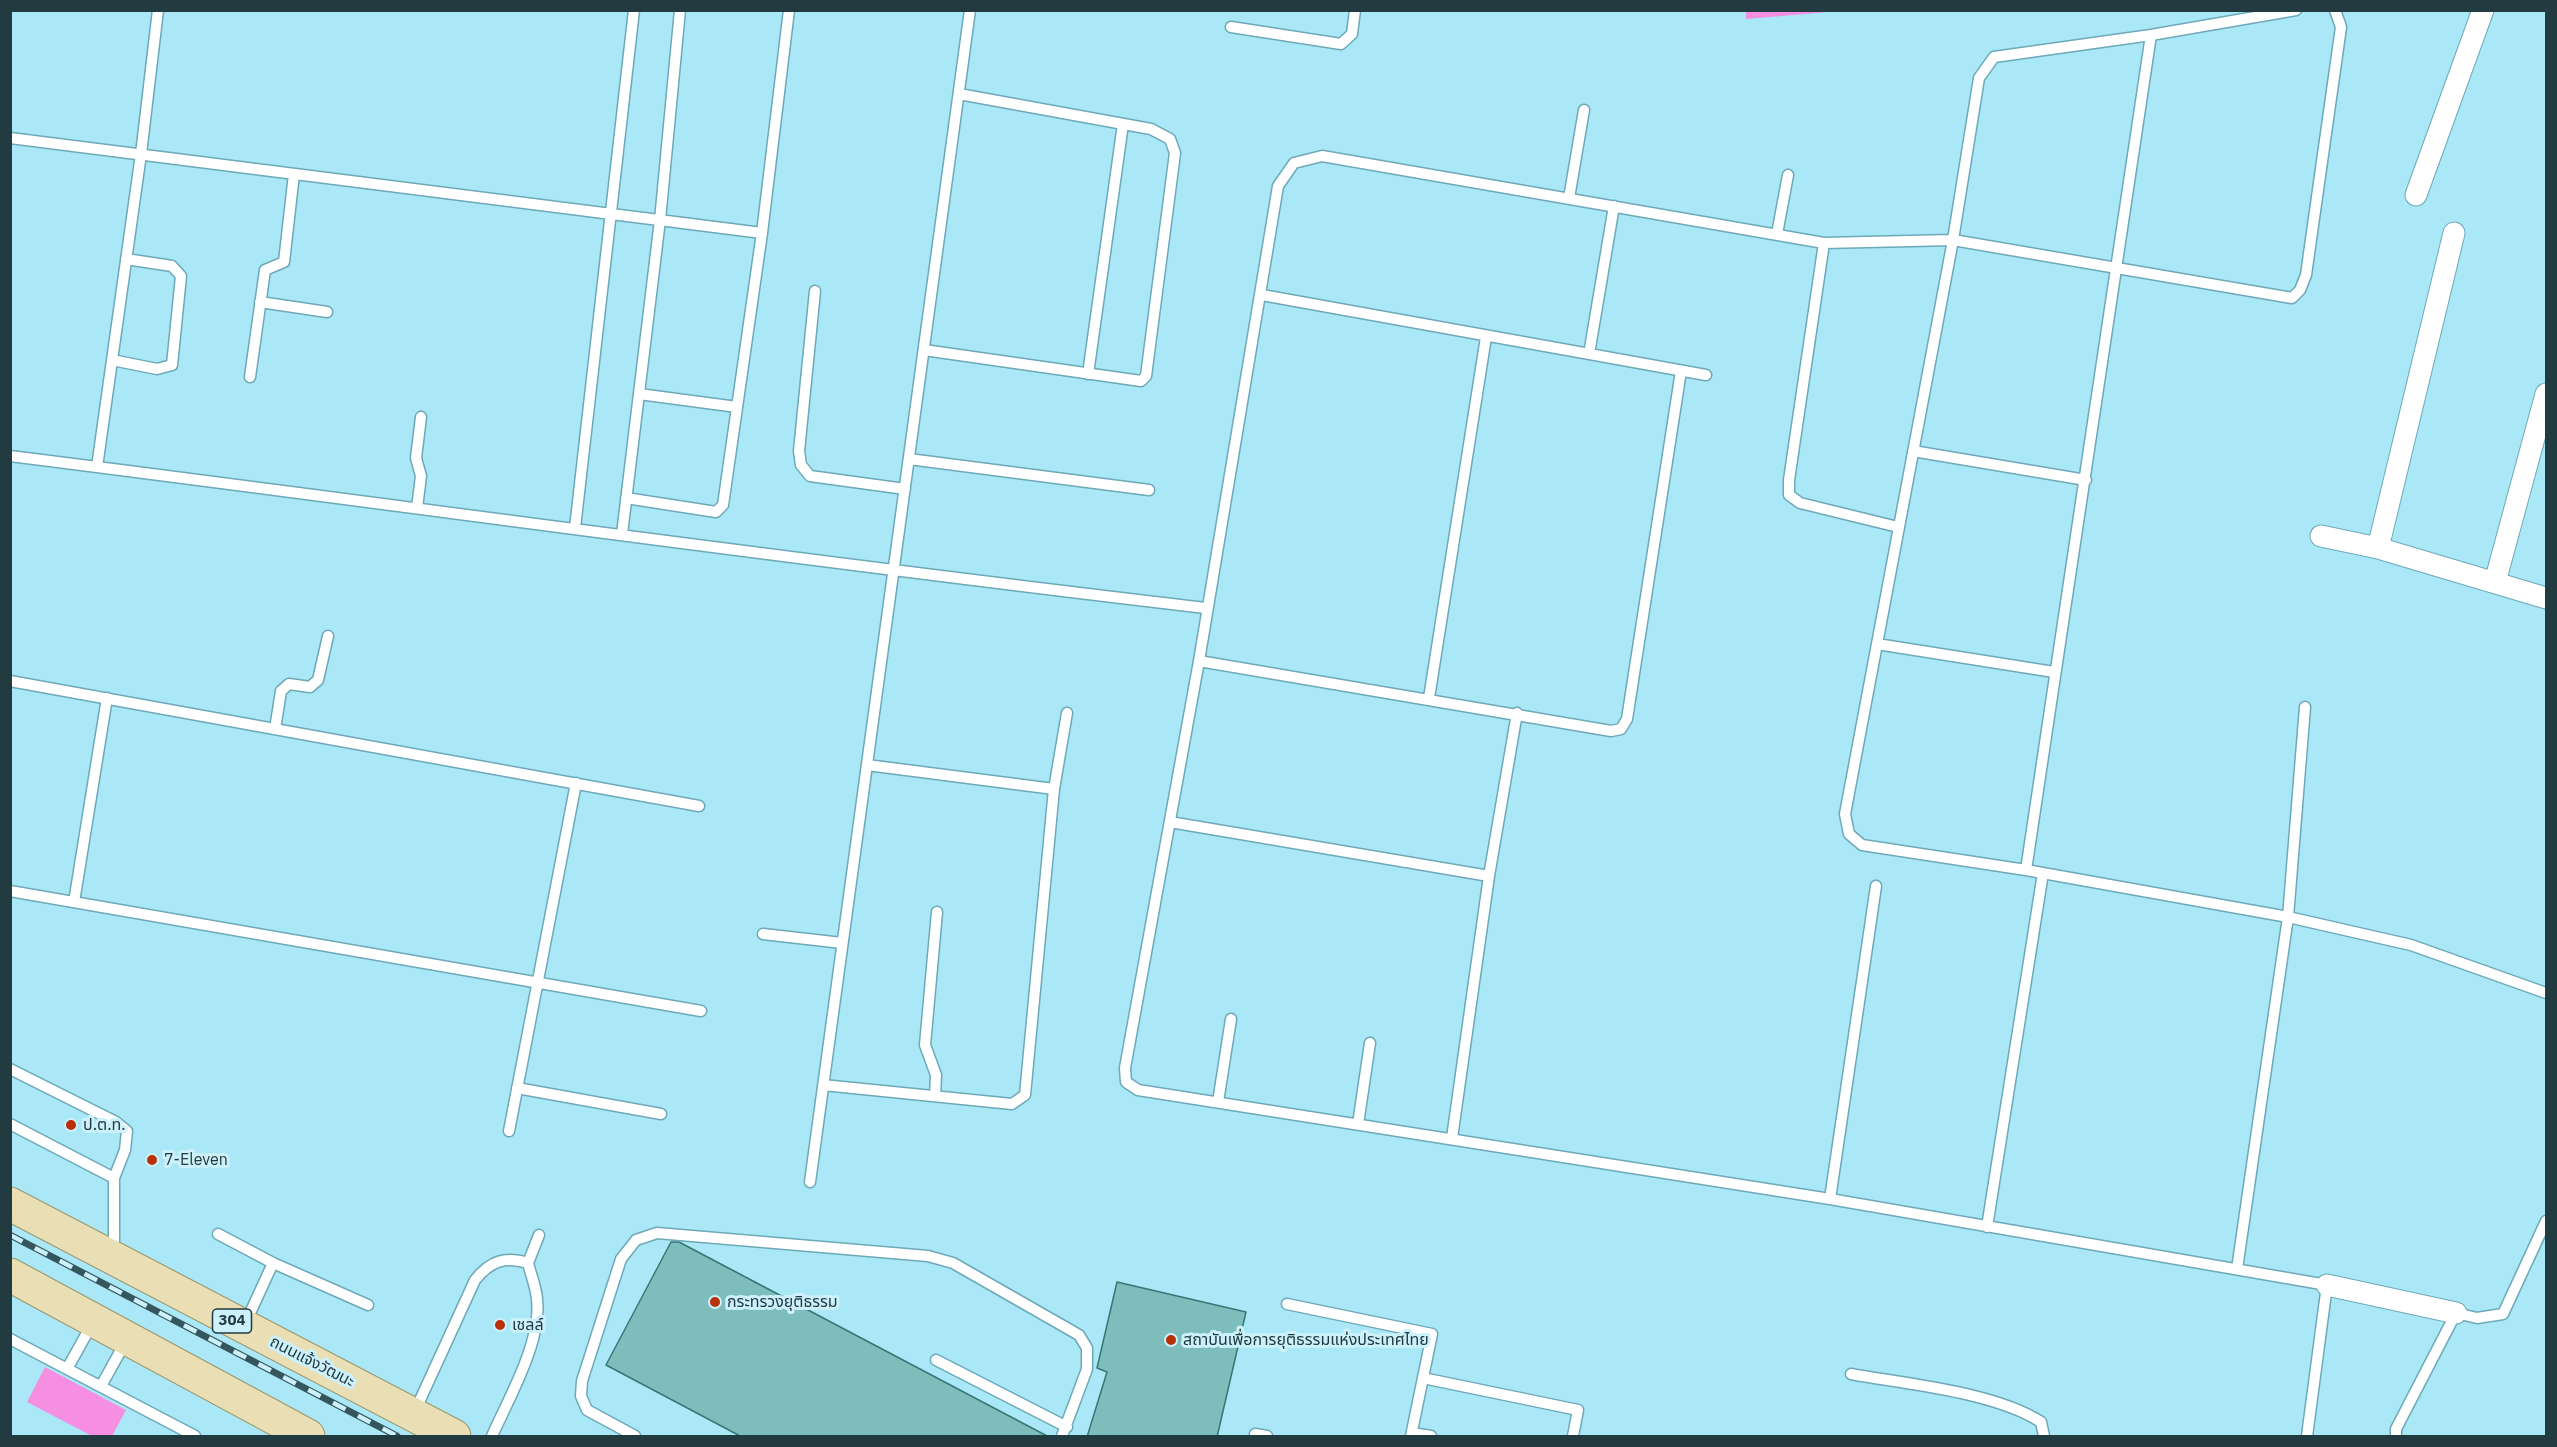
<!DOCTYPE html>
<html>
<head>
<meta charset="utf-8">
<style>
  body { margin:0 }
  #map { position:relative; width:2557px; height:1447px; overflow:hidden; background:#aae8f7; font-family:"IBM Plex Sans",sans-serif }
  canvas { display:block }
  .frame { position:absolute; inset:0; border:12px solid #213b41; pointer-events:none }
</style>
</head>
<body>
<div id="map">
<canvas width="2557" height="1447"></canvas>
<div class="frame"></div>
</div>
<script>
const ctx = document.querySelector('canvas').getContext('2d');
ctx.lineJoin = 'round';
function fillPath(path, color) {
  ctx.fillStyle = color;
  ctx.fill(path, 'evenodd');
}
function trace(path, color, width, dash) {
  ctx.strokeStyle = color;
  ctx.lineWidth = width;
  ctx.lineCap = dash ? 'butt' : 'round';
  ctx.setLineDash(dash || []);
  ctx.stroke(path);
}
function write(font, color, halo, rows, align = 'center') {
  ctx.font = font + ' "IBM Plex Sans","Noto Sans Thai",sans-serif';
  ctx.lineWidth = 6;
  ctx.setLineDash([]);
  ctx.textBaseline = 'middle';
  ctx.strokeStyle = halo;
  ctx.fillStyle = color;
  for (const [text, x, y, turn = 0] of rows) {
    ctx.save();
    ctx.translate(x, y);
    ctx.rotate((+turn || 0) * Math.PI / 180);
    ctx.textAlign = isNaN(turn) ? turn : align;
    if (halo) ctx.strokeText(text, 0, 0);
    ctx.fillText(text, 0, 0);
    ctx.restore();
  }
}
fillPath(new Path2D(`
  M 1746,11 L 1746,10 L 1840,11 L 1746,19 Z
  M 45,1367 L 126,1410 L 112,1436 L 92,1436 L 27,1402 Z`), '#f68ee1');
const building = new Path2D(`
  M 671,1242 L 679,1242 L 1049,1437 L 742,1437 L 606,1365 Z
  M 1117,1282 L 1246,1312 L 1217,1437 L 1087,1437 L 1107,1372 L 1097,1368 Z`);
fillPath(building, '#7dbdbc');
trace(building, '#367776', 1.5);
const lane = new Path2D(`
  M 2296,10 L 2151,35 L 1994,57 L 1979,78 L 1953,240 L 1845,814 L 1849,834 L 1862,845 L 2026,870 L 2288,917 L 2411,945 L 2546,993
  M 1231,27 L 1341,44 L 1352,34 L 1355,10
  M 10,138 L 762,233
  M 1569,198 L 1584,110
  M 1777,234 L 1788,175
  M 1824,243 L 1953,240 L 2292,298 L 2300,290 L 2306,275 L 2341,27 L 2335,10
  M 815,291 L 799,451 L 801,465 L 810,476 L 905,489
  M 1262,295 L 1706,375
  M 260,302 L 327,312
  M 924,350 L 1141,381 L 1146,376 L 1175,153 L 1170,139 L 1151,129 L 959,94
  M 1589,354 L 1614,206
  M 112,360 L 157,369 L 172,365 L 181,276 L 172,266 L 126,259
  M 1088,374 L 1123,124
  M 250,377 L 265,270 L 284,262 L 294,174
  M 639,394 L 737,407
  M 1913,451 L 2086,480
  M 10,456 C 409,506 807,562 1206,608
  M 909,459 L 1149,490
  M 97,467 L 141,154 L 158,10
  M 626,498 L 716,512 L 723,505 L 762,233 L 789,10
  M 417,508 L 421,476 L 416,458 L 421,417
  M 1898,527 L 1800,503 L 1789,495 L 1789,480 L 1824,243 L 1322,156 L 1294,163 L 1278,186 L 1199,661 L 1125,1068 L 1126,1082 L 1138,1090 L 1830,1199 L 2327,1285 L 2307,1436
  M 575,528 L 634,10
  M 622,534 L 660,220 L 680,10
  M 1877,644 L 2054,672
  M 1199,661 L 1611,731 L 1621,729 L 1627,719 L 1681,371
  M 10,681 L 699,806
  M 1429,698 L 1486,337
  M 275,729 L 281,691 L 289,684 L 310,687 L 318,680 L 328,636
  M 867,765 L 1054,789
  M 1170,822 L 1489,876
  M 2026,870 L 2151,35
  M 10,891 L 701,1011
  M 74,902 L 107,698
  M 763,934 L 842,943
  M 10,1069 L 116,1122 L 127,1131 L 125,1150 L 114,1178 L 114,1254
  M 823,1085 L 1012,1104 L 1025,1095 L 1054,789 L 1067,713
  M 517,1088 L 661,1114
  M 935,1096 L 936,1075 L 925,1045 L 937,912
  M 1218,1102 L 1231,1019
  M 10,1124 L 114,1178
  M 1358,1124 L 1370,1043
  M 509,1131 L 576,783
  M 1452,1138 L 1489,876 L 1517,713
  M 810,1182 L 970,10
  M 1830,1199 L 1876,886
  M 1987,1227 L 2043,873
  M 218,1234 L 273,1263 L 245,1324
  M 273,1263 L 368,1305
  M 2237,1269 L 2288,917 L 2305,707
  M 1287,1304 L 1432,1334 L 1411,1436
  M 10,1339 L 195,1436
  M 936,1360 L 1067,1427
  M 67,1369 L 92,1324
  M 1851,1374 C 1906,1384 1995,1392 2041,1422 L 2044,1436
  M 1423,1378 L 1578,1410 L 1573,1436
  M 101,1386 L 126,1341
  M 415,1411 L 475,1280 C 490,1261 505,1256 528,1263 L 539,1235
  M 1412,1433 L 1431,1436
  M 1255,1434 L 1267,1436
  M 492,1436 C 509,1398 542,1341 537,1299 C 536,1287 531,1275 528,1263
  M 635,1436 L 587,1410 L 581,1396 L 582,1381 L 621,1259 L 636,1240 L 657,1233 L 928,1256 L 953,1263 L 1079,1335 L 1087,1348 L 1087,1369 L 1062,1436
  M 2396,1436 L 2396,1429 L 2456,1313 L 2477,1318 L 2503,1314 L 2546,1221`);
const street = new Path2D(`
  M 2416,195 L 2483,10
  M 2321,536 L 2378,548 L 2546,598
  M 2378,548 L 2454,233
  M 2495,582 L 2546,394
  M 2327,1285 L 2456,1313`);
const primary = new Path2D(`
  M 10,1204 L 454,1436
  M 10,1275 L 308,1436`);
trace(lane, '#6da9b8', 13);
trace(street, '#6da9b8', 23);
trace(primary, '#9a976b', 35);
trace(lane, '#fff', 10);
trace(street, '#fff', 21);
trace(primary, '#e9deb4', 33);
const rail = new Path2D(`
  M 10,1235 L 397,1436`);
trace(rail, '#36565e', 7);
trace(rail, '#cdf1fa', 4.5, [14]);
for (const [x, y, r, color] of [
  [71,1125,6,"#b92f06"],
  [152,1160,6,"#b92f06"],
  [715,1302,6,"#b92f06"],
  [500,1325,6,"#b92f06"],
  [1171,1340,6,"#b92f06"]
]) {
  const dot = new Path2D();
  dot.arc(x, y, r, 0, 2 * Math.PI);
  ctx.fillStyle = color;
  ctx.fill(dot);
  trace(dot, '#cdf1fa', 2);
}
for (const [x, y, w] of [
  [232,1321,39]
]) {
  const box = new Path2D();
  box.roundRect(x - w / 2, y - 12, w, 24, 4.5);
  ctx.fillStyle = '#cdf1fa';
  ctx.fill(box);
  trace(box, '#213b41', 1.5);
}
write('bold 15px', '#213b41', null, [
  ["304",232,1321]
]);
write('16px', '#213b41', '#cdf1fa', [
  ["ป.ต.ท.",83,1125],
  ["7-Eleven",164,1160],
  ["กระทรวงยุติธรรม",727,1302],
  ["เชลล์",512,1325],
  ["สถาบันเพื่อการยุติธรรมแห่งประเทศไทย",1183,1340]
], 'left');
write('16px', '#213b41', '#cdf1fa', [
  ["ถนนแจ้งวัฒนะ",312,1362,27]
]);
</script>
</body>
</html>
